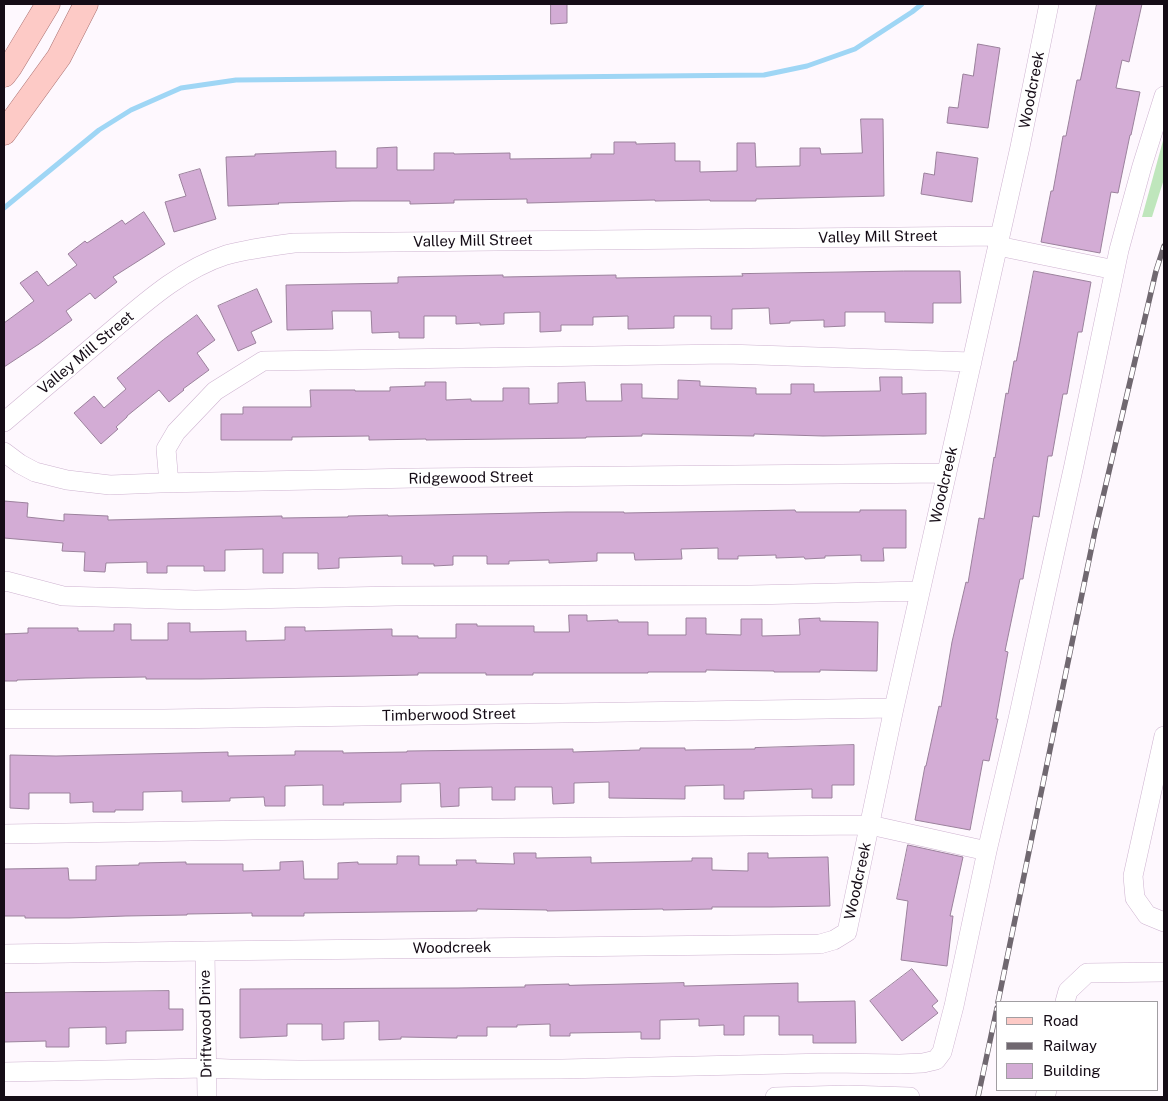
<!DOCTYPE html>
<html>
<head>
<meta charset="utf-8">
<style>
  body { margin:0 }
  #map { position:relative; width:1168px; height:1101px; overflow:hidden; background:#fef8fe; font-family:"Public Sans",sans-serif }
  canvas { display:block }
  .frame { position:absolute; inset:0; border:5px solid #150c16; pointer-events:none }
  .legend { position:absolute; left:996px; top:1001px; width:162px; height:90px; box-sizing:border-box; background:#fff; border:1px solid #a19ea2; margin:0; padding:6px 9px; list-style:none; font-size:15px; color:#150c16 }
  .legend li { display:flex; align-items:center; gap:10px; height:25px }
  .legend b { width:25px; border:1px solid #a19ea2 }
</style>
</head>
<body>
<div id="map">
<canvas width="1168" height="1101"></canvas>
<div class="frame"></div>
<ul class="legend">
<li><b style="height:6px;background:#fdcac6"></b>Road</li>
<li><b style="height:6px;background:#706870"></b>Railway</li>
<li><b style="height:14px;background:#d3acd5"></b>Building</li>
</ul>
</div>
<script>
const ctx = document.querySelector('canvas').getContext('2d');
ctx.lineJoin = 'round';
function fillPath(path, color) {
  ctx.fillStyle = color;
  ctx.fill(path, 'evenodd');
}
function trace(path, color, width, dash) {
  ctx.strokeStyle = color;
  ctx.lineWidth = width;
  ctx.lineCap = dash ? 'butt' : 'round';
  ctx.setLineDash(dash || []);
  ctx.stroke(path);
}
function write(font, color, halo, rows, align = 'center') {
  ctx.font = font + ' "Public Sans",sans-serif';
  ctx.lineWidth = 4.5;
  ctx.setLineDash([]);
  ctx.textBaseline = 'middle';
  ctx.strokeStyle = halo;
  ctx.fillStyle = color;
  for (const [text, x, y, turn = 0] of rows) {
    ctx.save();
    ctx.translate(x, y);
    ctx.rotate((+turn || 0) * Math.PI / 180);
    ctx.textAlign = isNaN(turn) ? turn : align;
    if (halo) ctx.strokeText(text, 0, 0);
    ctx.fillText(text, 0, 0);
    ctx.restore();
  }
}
fillPath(new Path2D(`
  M 1164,137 L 1164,179 L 1152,217 L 1142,217 Z`), '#bfe6bc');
trace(new Path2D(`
  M 4,208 L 99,130 L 131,110 L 181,88 L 236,80 L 764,75 L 807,66 L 855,49 L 912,12 L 922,4`), '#9fd6f5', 5);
const building = new Path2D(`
  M 551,4 L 567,4 L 567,23 L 551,24 Z
  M 1097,4 L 1142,4 L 1129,62 L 1122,60 L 1116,88 L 1140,92 L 1131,135 L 1130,135 L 1118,193 L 1111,192 L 1100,253 L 1041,242 L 1051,191 L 1053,191 L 1063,136 L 1066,136 L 1077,80 L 1080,80 Z
  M 978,44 L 1000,48 L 988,128 L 947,123 L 949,107 L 958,108 L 963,74 L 973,76 Z
  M 861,119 L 883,119 L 884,196 L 756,199 L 756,201 L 710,201 L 710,200 L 655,201 L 655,200 L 527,203 L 527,199 L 454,200 L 454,203 L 410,204 L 410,201 L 352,201 L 278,203 L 279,204 L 228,206 L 226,157 L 255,156 L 255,154 L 336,151 L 336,168 L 377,168 L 377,148 L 397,147 L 397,170 L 434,170 L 434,153 L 454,153 L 454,154 L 510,153 L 510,159 L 591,158 L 591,154 L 614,154 L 614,142 L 636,142 L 636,144 L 675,143 L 675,161 L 700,161 L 700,172 L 737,171 L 737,143 L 755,143 L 756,167 L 800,166 L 800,148 L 820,148 L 821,154 L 862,153 Z
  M 937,152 L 978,158 L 972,202 L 921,194 L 924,173 L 934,175 Z
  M 200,169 L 216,219 L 174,232 L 165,202 L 186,196 L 179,175 Z
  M 144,212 L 165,244 L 113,277 L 117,282 L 95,299 L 90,293 L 66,311 L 72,320 L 39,344 L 4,367 L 4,323 L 34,301 L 20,283 L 37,271 L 48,286 L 77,265 L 68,254 L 85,241 L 87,243 L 122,220 L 125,224 Z
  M 904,271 L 960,271 L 961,303 L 933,303 L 933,323 L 885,322 L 885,312 L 845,312 L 845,326 L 824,327 L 824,320 L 790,321 L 790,323 L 770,324 L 769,308 L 732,309 L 732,329 L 711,329 L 711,316 L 674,316 L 674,328 L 628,329 L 628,316 L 593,317 L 593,325 L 561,325 L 561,331 L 540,332 L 540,312 L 504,313 L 504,324 L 480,325 L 480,323 L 456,324 L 456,316 L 424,316 L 424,338 L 399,338 L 399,332 L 372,333 L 371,311 L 332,311 L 333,329 L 287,330 L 286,285 L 398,283 L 398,277 L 503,275 L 503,277 L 616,275 L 616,278 L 743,276 L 742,274 Z
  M 1034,271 L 1091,282 L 1082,332 L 1078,332 L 1067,394 L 1063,394 L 1052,456 L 1048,456 L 1039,517 L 1033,516 L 1023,579 L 1020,579 L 1005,651 L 1008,652 L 996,719 L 998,719 L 989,761 L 983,760 L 970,830 L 915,820 L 925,766 L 926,766 L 939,706 L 941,707 L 952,642 L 966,582 L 968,583 L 979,518 L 984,519 L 994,457 L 995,458 L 1006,393 L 1008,394 L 1014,361 L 1016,361 Z
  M 257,289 L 272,322 L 251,332 L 256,343 L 238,351 L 218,306 Z
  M 197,315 L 215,340 L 197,353 L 209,370 L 183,389 L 184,390 L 169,402 L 159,390 L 127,416 L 127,417 L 116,427 L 118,429 L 101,444 L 74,413 L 94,396 L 104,408 L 126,389 L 117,378 L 163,340 Z
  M 880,377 L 902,377 L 902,394 L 926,393 L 926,434 L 823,436 L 754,434 L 754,436 L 642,434 L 642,436 L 586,437 L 586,438 L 426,440 L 426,439 L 369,440 L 369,436 L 292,437 L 292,440 L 221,440 L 221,414 L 243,414 L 243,407 L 311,407 L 310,390 L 355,390 L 355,391 L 390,391 L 390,387 L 425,386 L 425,382 L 446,382 L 446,400 L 471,399 L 471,401 L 503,401 L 503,388 L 529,388 L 529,404 L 558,403 L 558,383 L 585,382 L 586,401 L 622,401 L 621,384 L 642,384 L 642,398 L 678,399 L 678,380 L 700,381 L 700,386 L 756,388 L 756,394 L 791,394 L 791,384 L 814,384 L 814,392 L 880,391 Z
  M 4,501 L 28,503 L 27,517 L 64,521 L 64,514 L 108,516 L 108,520 L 282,516 L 282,518 L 348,517 L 348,516 L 388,515 L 388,516 L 567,512 L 624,512 L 624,513 L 795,510 L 796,512 L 860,512 L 860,510 L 906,510 L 906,548 L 883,548 L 884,561 L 861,561 L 861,555 L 825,556 L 825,558 L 805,559 L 804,557 L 776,558 L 776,555 L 738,556 L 738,559 L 718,559 L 718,548 L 681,549 L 682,559 L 635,560 L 634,553 L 597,553 L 597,561 L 549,563 L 549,560 L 509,561 L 509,564 L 487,564 L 487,556 L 453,556 L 453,565 L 434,566 L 434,564 L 402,564 L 402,556 L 339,558 L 339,568 L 318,569 L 318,553 L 283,553 L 283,573 L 263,573 L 263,549 L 225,550 L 225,571 L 204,571 L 204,566 L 167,566 L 167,573 L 147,573 L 147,562 L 106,563 L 105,572 L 84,571 L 85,552 L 62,551 L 63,543 L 4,538 Z
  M 569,615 L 587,615 L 587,621 L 618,620 L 618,622 L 648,622 L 648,635 L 686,635 L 686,618 L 706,618 L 706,634 L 741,635 L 741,619 L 762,619 L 762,636 L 800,635 L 799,619 L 820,618 L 820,621 L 878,622 L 877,671 L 820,670 L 820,672 L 774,672 L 774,671 L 706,670 L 706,672 L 648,672 L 648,673 L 533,673 L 533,675 L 486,675 L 486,673 L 418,673 L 418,675 L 201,679 L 146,679 L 146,677 L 86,678 L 17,680 L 17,681 L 4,681 L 4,634 L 28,633 L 28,628 L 78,628 L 78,631 L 114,631 L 114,624 L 131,624 L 131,640 L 168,640 L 168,623 L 190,623 L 190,632 L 246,631 L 246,641 L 285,640 L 285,627 L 305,627 L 305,631 L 392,629 L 392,636 L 418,636 L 418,638 L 456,638 L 456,624 L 477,624 L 477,626 L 534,626 L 534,632 L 569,632 Z
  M 854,745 L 854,785 L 832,785 L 832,798 L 812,798 L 812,789 L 744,791 L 744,799 L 724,799 L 724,785 L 685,786 L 685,799 L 609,798 L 609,782 L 574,783 L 574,803 L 553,804 L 552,787 L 515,787 L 515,800 L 492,800 L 492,787 L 459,788 L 459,806 L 441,807 L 440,783 L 401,784 L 401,802 L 343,803 L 344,805 L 323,805 L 323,785 L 285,786 L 285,806 L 265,806 L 264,797 L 230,798 L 230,801 L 182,802 L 182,791 L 143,792 L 143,810 L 115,810 L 115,812 L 93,812 L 93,802 L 70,803 L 70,793 L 29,793 L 29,809 L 10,808 L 10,755 L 56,756 L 228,752 L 228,756 L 295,755 L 295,751 L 343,751 L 343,753 L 407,752 L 407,751 L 573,749 L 573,752 L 640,750 L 640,748 L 685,748 L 685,750 L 755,749 L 755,748 Z
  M 908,845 L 963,857 L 950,916 L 953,916 L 947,966 L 901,960 L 908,901 L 897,899 Z
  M 514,853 L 536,853 L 536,858 L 591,857 L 591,863 L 692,861 L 692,858 L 712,858 L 712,870 L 748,871 L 748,853 L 768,853 L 768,858 L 828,857 L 830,906 L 771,907 L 712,907 L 712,909 L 663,910 L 663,909 L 547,911 L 547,910 L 477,909 L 477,911 L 304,913 L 304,916 L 252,916 L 252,913 L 187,914 L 187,915 L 126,916 L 69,918 L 25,918 L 25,916 L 4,916 L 4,869 L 68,868 L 69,880 L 96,880 L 96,866 L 139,865 L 139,863 L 186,862 L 186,864 L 243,864 L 243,871 L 280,870 L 280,862 L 303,861 L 304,879 L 338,879 L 338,863 L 358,862 L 358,864 L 397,864 L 397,856 L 419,856 L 419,865 L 457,865 L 456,860 L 476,860 L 476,863 L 514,864 Z
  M 912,969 L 938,1001 L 932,1006 L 938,1013 L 902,1041 L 870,1001 Z
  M 684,983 L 684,986 L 798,983 L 798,1002 L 855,1001 L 856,1043 L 813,1043 L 813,1035 L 779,1035 L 779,1016 L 744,1016 L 744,1035 L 724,1035 L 724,1025 L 699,1026 L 699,1019 L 660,1020 L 660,1039 L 641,1039 L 641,1032 L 570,1033 L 570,1036 L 550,1036 L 550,1024 L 517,1025 L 517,1027 L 487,1027 L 487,1036 L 457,1036 L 457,1038 L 401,1037 L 401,1039 L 379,1040 L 379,1021 L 344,1022 L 344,1039 L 322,1040 L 322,1024 L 287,1024 L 287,1036 L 240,1038 L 240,989 L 457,988 L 525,987 L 525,985 L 569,984 L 569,985 Z
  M 169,991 L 169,1009 L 183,1009 L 183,1030 L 126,1031 L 126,1043 L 106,1044 L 106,1027 L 69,1028 L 69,1047 L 46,1047 L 46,1041 L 4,1042 L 4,993 Z`);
fillPath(building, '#d3acd5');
trace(building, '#9b819c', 1);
const minor = new Path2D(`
  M 998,246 L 1115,270
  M 4,422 C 37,394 70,366 103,338 C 140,307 179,270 226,255 C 248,249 271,246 294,243 L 1000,236
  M 4,452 L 20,464 L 35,472 L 67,480 L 110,485 L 160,483 L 416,478 L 947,473
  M 169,483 L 166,449 L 176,432 L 215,391 L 263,361 L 726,354 L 972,362
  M 4,582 L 6,581 L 63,596 L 195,600 L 396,596 L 751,595 L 920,591
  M 4,719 L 164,719 L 894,708
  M 1164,736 L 1133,876 L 1135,898 L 1147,915 L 1164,922
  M 4,834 L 253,830 L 870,825 L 987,851
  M 205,951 L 207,1097
  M 4,954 L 205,951 L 820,944 L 834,940 L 847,932 L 894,708 L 1020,147 L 1049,4
  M 1065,1002 L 1068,991 L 1087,973 L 1164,972
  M 4,1072 L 206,1068 L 230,1069 L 299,1070 L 562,1069 L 829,1063 L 900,1064 L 923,1063 L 936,1060 L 942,1052 L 954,1006 L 987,851 L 1018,719 L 1074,465 L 1119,250 L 1142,166 L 1164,96
  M 775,1097 L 848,1095 L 910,1097
  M 1045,1097 L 1047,1090`);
const major = new Path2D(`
  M 4,75 L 10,67 L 48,4
  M 4,133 L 59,57 L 86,4`);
trace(minor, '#ceb3d0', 20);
trace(major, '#aa7070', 25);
trace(minor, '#fff', 19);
trace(major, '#fdcac6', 24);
const rail = new Path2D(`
  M 998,1002 L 1095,531 L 1156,271 L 1164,246
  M 978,1097 L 997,1008`);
trace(rail, '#706870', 5.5);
trace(rail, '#fff', 4, [11]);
write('15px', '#150c16', '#fff', [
  ["Woodcreek",1032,90,-79],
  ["Valley Mill Street",878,237,-1],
  ["Valley Mill Street",473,241,-1],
  ["Valley Mill Street",86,353,-40],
  ["Ridgewood Street",471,478,-1],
  ["Woodcreek",944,485,-77],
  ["Timberwood Street",449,715,-1],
  ["Woodcreek",858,881,-78],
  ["Woodcreek",452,948,-1],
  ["Driftwood Drive",206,1024,-91]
]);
</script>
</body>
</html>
